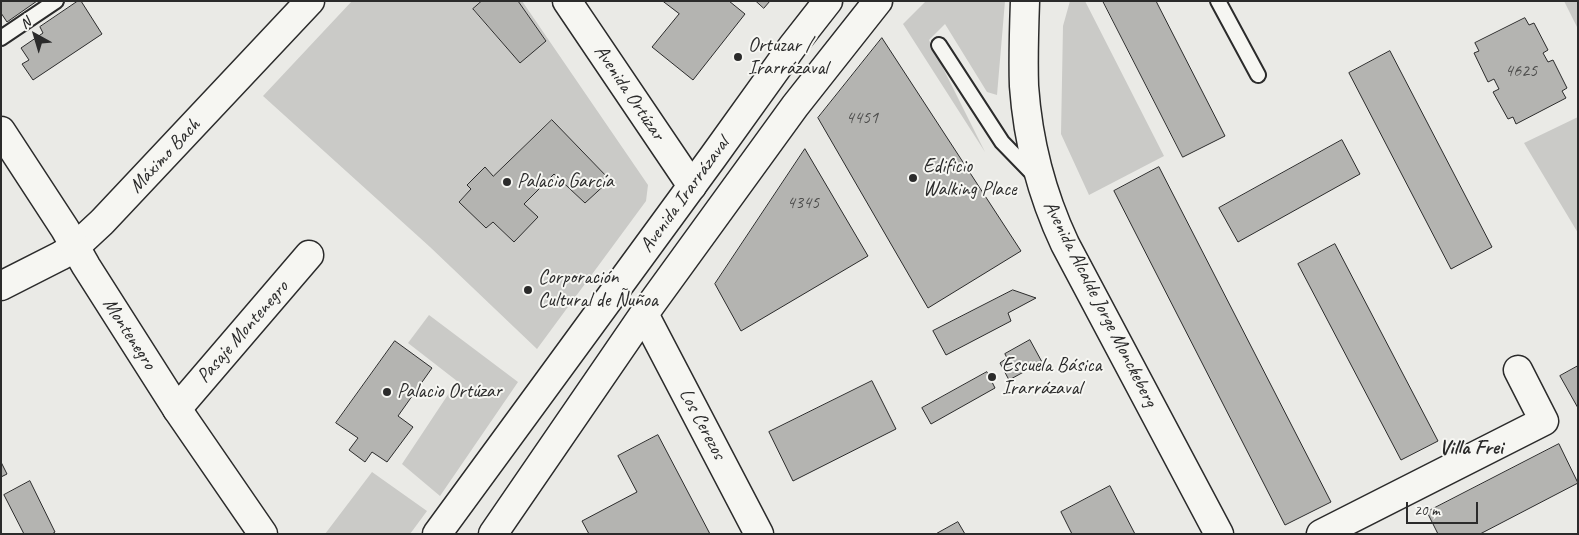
<!DOCTYPE html>
<html>
<head>
<meta charset="utf-8">
<style>
  body { margin:0 }
  #map { position:relative; width:1579px; height:535px; overflow:hidden; background:#eaeae6; font-family:Caveat,sans-serif }
  canvas { display:block }
  .frame { position:absolute; inset:0; border:2px solid #2b2b2b; pointer-events:none }
  .north { position:absolute; left:10px; top:10px; width:50px; height:50px; -webkit-text-stroke:4px #f6f6f2; paint-order:stroke; rotate:321deg; font-size:14px; font-weight:700; line-height:20px; text-align:center; color:#2b2b2b }
  .north::after { content:''; display:block; margin:auto; width:18px; height:22px; background:#2b2b2b; clip-path:polygon(50% 0,100% 100%,50% 72%,0 100%) }
  .scale { position:absolute; left:1406px; top:502px; width:72px; height:22px; box-sizing:border-box; border:2px solid #2b2b2b; border-top:0; padding-left:6px; font-size:15px; line-height:18px; white-space:nowrap; color:#2b2b2b; -webkit-text-stroke:4px #f6f6f2; paint-order:stroke }
</style>
</head>
<body>
<div id="map">
<canvas width="1579" height="535"></canvas>
<div class="frame"></div>
<div class="north">N</div>
<div class="scale">20 m</div>
</div>
<script>
const ctx = document.querySelector('canvas').getContext('2d');
ctx.lineJoin = 'round';
function fillPath(path, color) {
  ctx.fillStyle = color;
  ctx.fill(path, 'evenodd');
}
function trace(path, color, width, dash) {
  ctx.strokeStyle = color;
  ctx.lineWidth = width;
  ctx.lineCap = dash ? 'butt' : 'round';
  ctx.setLineDash(dash || []);
  ctx.stroke(path);
}
function write(font, color, halo, rows, align = 'center') {
  ctx.font = font + ' Caveat,sans-serif';
  ctx.lineWidth = 4;
  ctx.setLineDash([]);
  ctx.textBaseline = 'middle';
  ctx.strokeStyle = halo;
  ctx.fillStyle = color;
  for (const [text, x, y, turn = 0] of rows) {
    ctx.save();
    ctx.translate(x, y);
    ctx.rotate((+turn || 0) * Math.PI / 180);
    ctx.textAlign = isNaN(turn) ? turn : align;
    if (halo) ctx.strokeText(text, 0, 0);
    ctx.fillText(text, 0, 0);
    ctx.restore();
  }
}
fillPath(new Path2D(`
  M 352,1 L 482,1 L 473,10 L 520,63 L 546,40 L 518,1 L 522,1 L 648,185 L 646,201 L 537,349 L 430,247 L 263,96 ZM 551,120 L 610,180 L 585,203 L 554,174 L 524,204 L 514,242 L 493,222 L 486,228 L 459,201 L 471,189 L 467,184 L 485,168 L 493,176 Z
  M 926,1 L 1005,1 L 997,95 L 987,92 L 945,24 L 929,40 L 985,152 L 903,24 Z
  M 1070,1 L 1085,1 L 1164,156 L 1089,195 L 1061,134 L 1063,26 Z
  M 1564,1 L 1578,1 L 1578,29 Z
  M 1578,117 L 1578,233 L 1524,143 Z
  M 429,315 L 518,382 L 440,496 L 402,464 L 457,381 L 408,343 Z
  M 372,472 L 427,511 L 410,534 L 325,534 Z`), '#cacac7');
const building = new Path2D(`
  M 1,1 L 37,1 L 7,22 L 1,13 Z
  M 78,1 L 81,1 L 102,34 L 33,80 L 22,64 L 29,60 L 21,48 L 43,33 L 40,27 Z
  M 482,1 L 518,1 L 546,41 L 520,63 L 473,9 Z
  M 663,1 L 729,1 L 745,14 L 693,80 L 652,47 L 679,14 Z
  M 756,1 L 770,1 L 764,8 Z
  M 1103,1 L 1156,1 L 1225,136 L 1183,157 Z
  M 1525,18 L 1529,25 L 1534,23 L 1548,50 L 1543,53 L 1548,62 L 1553,60 L 1567,88 L 1562,91 L 1566,98 L 1516,124 L 1513,117 L 1508,119 L 1493,92 L 1499,89 L 1494,79 L 1488,82 L 1474,53 L 1479,51 L 1475,43 Z
  M 882,38 L 1021,251 L 928,308 L 818,118 Z
  M 1390,51 L 1492,247 L 1451,269 L 1349,73 Z
  M 552,120 L 610,180 L 585,203 L 554,174 L 524,204 L 538,217 L 514,242 L 493,222 L 486,228 L 459,202 L 471,189 L 467,185 L 485,167 L 493,176 Z
  M 1342,140 L 1360,174 L 1238,242 L 1219,208 Z
  M 805,149 L 868,256 L 741,331 L 715,284 Z
  M 1159,167 L 1331,502 L 1285,525 L 1114,191 Z
  M 1335,244 L 1438,441 L 1401,460 L 1298,264 Z
  M 1013,290 L 1036,298 L 1008,313 L 1011,321 L 946,355 L 933,331 Z
  M 1030,340 L 1042,362 L 1009,380 L 1000,363 L 1007,358 L 1005,354 Z
  M 395,341 L 432,368 L 398,416 L 413,427 L 387,462 L 372,452 L 365,462 L 349,450 L 358,438 L 336,423 Z
  M 1578,366 L 1578,408 L 1560,376 Z
  M 987,372 L 995,388 L 931,424 L 922,408 Z
  M 872,381 L 896,429 L 793,481 L 769,432 Z
  M 658,435 L 710,534 L 589,534 L 582,521 L 637,492 L 618,456 Z
  M 1559,444 L 1578,483 L 1480,534 L 1438,534 L 1427,512 Z
  M 1,462 L 7,474 L 1,477 Z
  M 30,481 L 55,532 L 52,534 L 24,534 L 4,495 Z
  M 1110,486 L 1135,534 L 1072,534 L 1061,512 Z
  M 958,522 L 965,534 L 936,534 Z`);
fillPath(building, '#b4b4b1');
trace(building, '#2b2b2b', 1);
const lane = new Path2D(`
  M 1218,1 L 1258,75
  M 1,38 L 56,1
  M 939,45 L 1002,142 L 1034,175`);
const street = new Path2D(`
  M 567,1 L 692,186
  M 1,286 L 60,256 L 74,248 L 102,222 L 310,1
  M 644,314 L 759,534
  M 177,409 L 309,255
  M 1321,534 L 1544,421 L 1518,370`);
const secondary = new Path2D(`
  M 1025,1 C 1024,29 1023,58 1024,86 C 1028,142 1041,193 1065,244 L 1219,534
  M 1,131 L 65,229 L 86,266 L 177,409 L 263,534`);
const primary = new Path2D(`
  M 437,534 L 713,157 L 792,47 L 828,1
  M 493,534 L 644,314 L 795,106 L 878,1`);
trace(lane, '#2b2b2b', 18);
trace(street, '#2b2b2b', 31);
trace(secondary, '#2b2b2b', 31);
trace(primary, '#2b2b2b', 31);
trace(lane, '#f6f6f2', 14);
trace(street, '#f6f6f2', 28);
trace(secondary, '#f6f6f2', 28);
trace(primary, '#f6f6f2', 28);
for (const [x, y, r, color] of [
  [738,57,5,"#2b2b2b"],
  [913,178,5,"#2b2b2b"],
  [507,182,5,"#2b2b2b"],
  [528,290,5,"#2b2b2b"],
  [992,377,5,"#2b2b2b"],
  [387,392,5,"#2b2b2b"]
]) {
  const dot = new Path2D();
  dot.arc(x, y, r, 0, 2 * Math.PI);
  ctx.fillStyle = color;
  ctx.fill(dot);
  trace(dot, '#f6f6f2', 2);
}
write('18px', '#4d4d4c', null, [
  ["4625",1521,71],
  ["4451",862,118],
  ["4345",803,203]
]);
write('20px', '#2b2b2b', '#f6f6f2', [
  ["Ortuzar /",748,46],
  ["Irarrázaval",748,69],
  ["Edificio",923,167],
  ["Walking Place",923,190],
  ["Palacio García",517,182],
  ["Corporación",538,278],
  ["Cultural de Ñuñoa",538,301],
  ["Escuela Básica",1002,366],
  ["Irarrázaval",1002,389],
  ["Palacio Ortúzar",397,392]
], 'left');
write('20px', '#2b2b2b', '#f6f6f2', [
  ["Avenida Ortúzar",629,93,56],
  ["Máximo Bach",165,156,-47],
  ["Avenida Irarrázaval",685,195,-54],
  ["Avenida Alcalde Jorge Monckeberg",1100,304,63],
  ["Pasaje Montenegro",243,332,-49],
  ["Montenegro",129,334,57],
  ["Los Cerezos",702,424,62]
]);
write('bold 21px', '#2b2b2b', '#f6f6f2', [
  ["Villa Frei",1471,448]
]);
</script>
</body>
</html>
